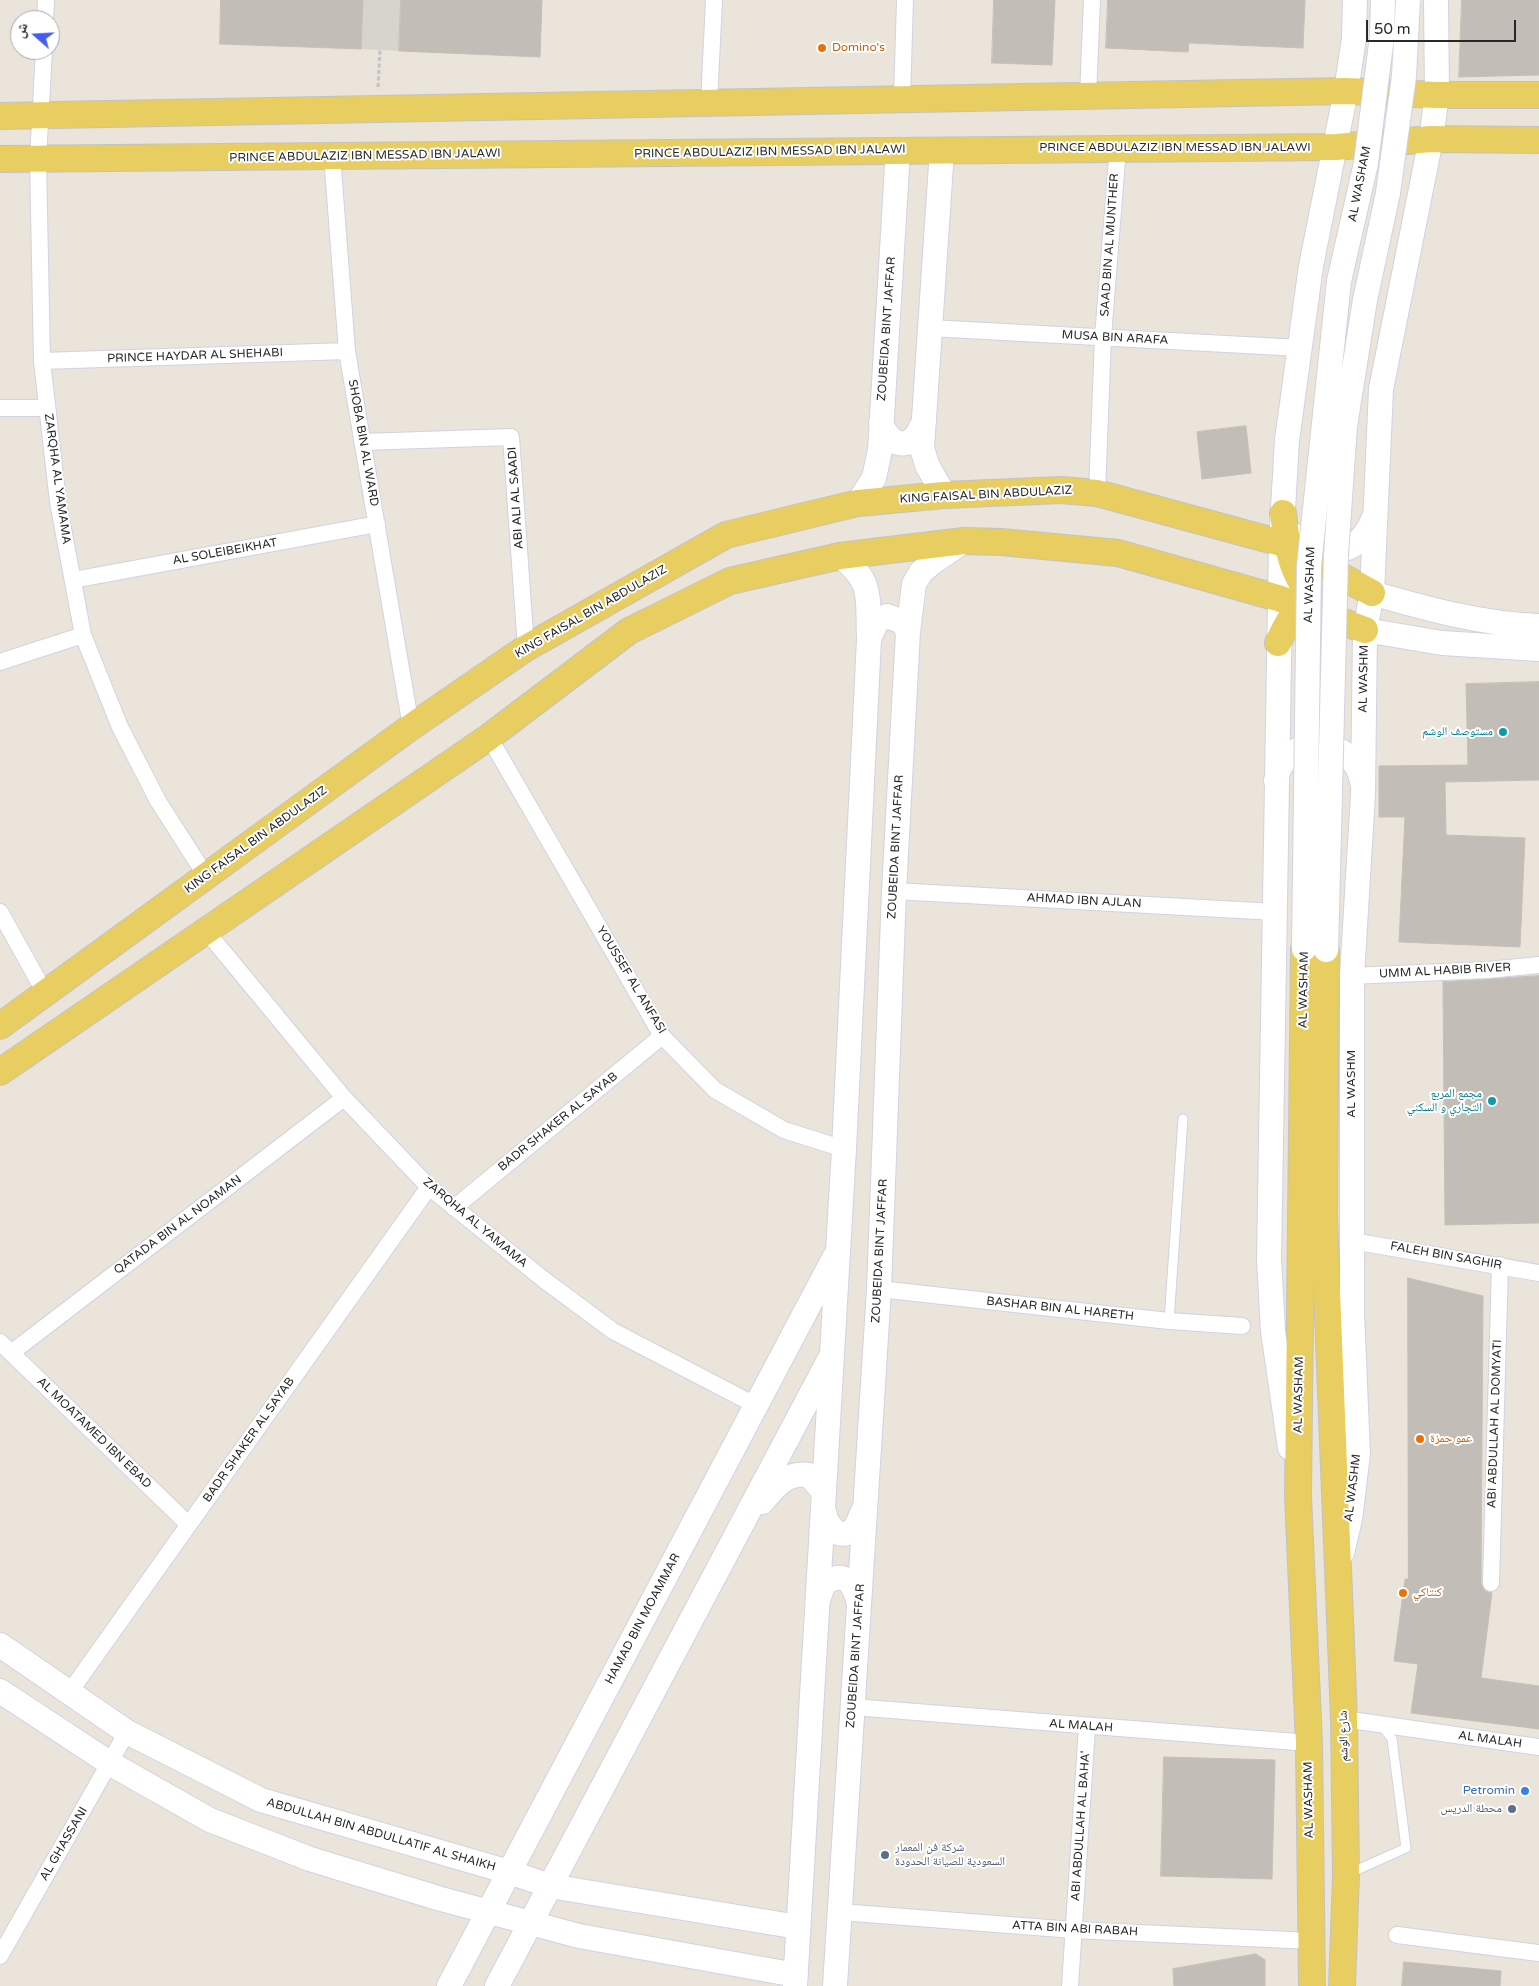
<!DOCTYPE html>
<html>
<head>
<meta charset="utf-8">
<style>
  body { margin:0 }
  #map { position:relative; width:1539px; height:1986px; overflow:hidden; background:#eae4db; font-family:"Varela Round","Noto Naskh Arabic",sans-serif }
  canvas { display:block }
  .north { position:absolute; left:10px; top:10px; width:50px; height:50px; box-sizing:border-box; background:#fff; border:1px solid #a9a9a9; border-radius:50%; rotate:289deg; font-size:14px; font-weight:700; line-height:20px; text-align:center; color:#282828 }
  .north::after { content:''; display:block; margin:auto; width:18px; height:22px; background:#425cef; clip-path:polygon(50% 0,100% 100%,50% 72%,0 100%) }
  .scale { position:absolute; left:1366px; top:20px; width:150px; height:22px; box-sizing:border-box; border:2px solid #282828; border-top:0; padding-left:6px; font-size:15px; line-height:18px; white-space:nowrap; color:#282828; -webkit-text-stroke:4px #fff; paint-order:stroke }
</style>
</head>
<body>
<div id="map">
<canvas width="1539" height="1986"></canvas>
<div class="north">ش</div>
<div class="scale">50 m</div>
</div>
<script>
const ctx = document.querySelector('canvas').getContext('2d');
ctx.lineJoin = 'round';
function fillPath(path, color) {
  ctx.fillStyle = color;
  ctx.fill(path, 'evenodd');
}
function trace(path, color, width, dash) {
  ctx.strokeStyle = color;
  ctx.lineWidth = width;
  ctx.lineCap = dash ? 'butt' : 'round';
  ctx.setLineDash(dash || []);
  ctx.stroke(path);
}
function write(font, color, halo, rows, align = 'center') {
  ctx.font = font + ' "Varela Round","Noto Naskh Arabic",sans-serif';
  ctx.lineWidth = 4;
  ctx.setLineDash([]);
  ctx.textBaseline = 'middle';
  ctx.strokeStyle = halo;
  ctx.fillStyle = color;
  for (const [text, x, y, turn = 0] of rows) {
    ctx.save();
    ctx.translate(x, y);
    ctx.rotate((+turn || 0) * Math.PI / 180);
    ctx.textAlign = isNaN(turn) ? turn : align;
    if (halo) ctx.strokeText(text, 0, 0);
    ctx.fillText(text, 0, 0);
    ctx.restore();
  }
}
fillPath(new Path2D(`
  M 363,0 L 401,0 L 399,51 L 361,49 Z`), '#d7d3cd');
const building = new Path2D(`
  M 221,0 L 363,0 L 361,49 L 220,44 Z
  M 401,0 L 542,0 L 540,57 L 399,51 Z
  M 994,0 L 1055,0 L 1052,65 L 992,63 Z
  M 1108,0 L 1305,0 L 1303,48 L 1189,43 L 1188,52 L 1106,48 Z
  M 1462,0 L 1539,0 L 1539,75 L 1459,77 Z
  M 1246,426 L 1251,473 L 1202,479 L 1197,432 Z
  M 1539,682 L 1539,780 L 1445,782 L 1446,835 L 1525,838 L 1520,947 L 1399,942 L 1405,817 L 1379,817 L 1379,766 L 1468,765 L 1466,684 Z
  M 1539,976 L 1539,1223 L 1445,1225 L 1443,982 Z
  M 1408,1278 L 1483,1296 L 1481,1583 L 1485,1591 L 1492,1593 L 1481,1678 L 1539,1686 L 1539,1729 L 1411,1713 L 1418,1664 L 1394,1661 L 1405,1579 L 1408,1579 Z
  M 1164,1757 L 1275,1760 L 1272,1879 L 1161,1876 Z
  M 1256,1954 L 1265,1960 L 1265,1986 L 1174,1986 L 1173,1969 Z
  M 1404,1962 L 1501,1971 L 1500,1986 L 1402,1986 Z`);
fillPath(building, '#c2beb7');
trace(building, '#c5c0b5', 1);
const lane = new Path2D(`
  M 1169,1321 L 1183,1119
  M 1348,1874 L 1406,1848 L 1392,1739 L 1381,1724`);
const street = new Path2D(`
  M 45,20 L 46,0
  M 44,50 L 38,159 L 42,361 L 58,502 L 83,635 L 120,727 L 158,801 L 206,876
  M 1088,96 L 1092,0
  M 902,99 L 905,0
  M 709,103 L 714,0
  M 332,156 L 347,351 L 411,727
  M 930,328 L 1300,348
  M 42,361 L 347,351
  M 0,408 L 47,408
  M 362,442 L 511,437 L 526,648
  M 1097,493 L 1103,337 L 1118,147
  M 73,580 L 377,524
  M 0,662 L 83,635
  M 489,737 L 662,1036 L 715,1090 L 784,1130 L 844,1149
  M 894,891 L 1275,912
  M 0,912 L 45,993
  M 207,932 L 344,1098 L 429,1187 L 543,1279 L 613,1331 L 757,1406
  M 1352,976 L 1488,970 L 1539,965
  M 454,1208 L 662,1036
  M 1352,1241 L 1539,1273
  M 879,1289 L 1169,1321 L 1242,1326
  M 0,1342 L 188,1524
  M 11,1353 L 344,1098
  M 1491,1583 L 1500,1265
  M 69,1693 L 429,1187
  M 853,1707 L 1309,1743
  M 1344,1719 L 1539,1747
  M 840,1912 L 1074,1930 L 1311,1941
  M 1397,1935 L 1539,1953
  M 0,1956 L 127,1732
  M 1070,1986 L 1087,1727`);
const secondary = new Path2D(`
  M 942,150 L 922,448 L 927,465 L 944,495
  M 881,422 C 886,438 901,453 916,436 C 919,432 921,426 924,422
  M 858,503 L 874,478 L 880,450 L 898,150
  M 1296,536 C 1309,555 1342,556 1359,541 C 1367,534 1371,525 1375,515
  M 1372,593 C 1427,609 1482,624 1539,626
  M 1365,630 L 1442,643 L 1539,649
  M 869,639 L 877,621 L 887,616 L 903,622 L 908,632
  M 1276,781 C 1283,732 1355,734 1362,782
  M 1290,1448 L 1273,1331 L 1269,1260 L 1281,543 L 1287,440 L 1311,266 L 1346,91 L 1354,38 L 1355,0
  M 762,1502 C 776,1486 786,1472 809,1475 L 824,1492
  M 823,1507 C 826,1524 836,1543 855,1529 L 864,1509
  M 1342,1553 L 1350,1519 L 1358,1454 L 1352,1313 L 1352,976 L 1363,794 L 1365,630 L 1372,593 L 1381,389 L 1431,139 L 1437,95 L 1436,0
  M 818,1600 L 824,1583 C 846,1570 854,1583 859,1604
  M 0,1645 L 127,1732 L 261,1800 L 509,1872 L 550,1886 L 798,1927
  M 0,1691 L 111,1764 L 210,1820 L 310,1859 L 441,1899 L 579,1936 L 796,1975
  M 449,1986 L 834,1258
  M 497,1986 L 829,1360
  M 795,1986 L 844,1149 L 869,639 C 867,600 875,582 840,556
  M 835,1986 L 879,1289 L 894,891 L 908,632 L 914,584 L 921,572 L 933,562 L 964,541`);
const primary = new Path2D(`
  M 0,116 L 1346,91 L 1437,95 L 1539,95
  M 0,159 L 1336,147 L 1431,139 L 1539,140
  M 1283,513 C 1287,546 1291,579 1318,602
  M 1278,643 C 1286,624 1295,607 1315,597
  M 1304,949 L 1298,1496 L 1309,1743 L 1312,1986
  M 1326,950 L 1324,1216 L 1344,1719 L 1346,1875 L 1342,1986
  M 0,1026 L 411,727 L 526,648 L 726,535 L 858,503 L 944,495 L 1061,490 L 1097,493 L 1281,543 L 1372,593
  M 0,1072 L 489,737 L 629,631 L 730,581 L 840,556 L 964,541 L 1001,542 L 1118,553 L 1278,598 L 1365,630`);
trace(lane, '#d0d3e1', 11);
trace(street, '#d0d3e1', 18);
trace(secondary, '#d0d3e1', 26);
trace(primary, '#c3c3c3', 28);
trace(new Path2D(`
  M 378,87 L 380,50`), '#c3c3c3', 3, [4, 2.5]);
trace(lane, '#fff', 9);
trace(street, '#fff', 16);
trace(secondary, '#fff', 24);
trace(primary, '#e8ce61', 26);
const secondaryBridge = new Path2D(`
  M 1304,949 L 1309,566 L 1339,281 L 1366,163 L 1382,36 L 1383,0
  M 1326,950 L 1336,555 L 1345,426 L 1365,300 L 1388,193 L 1404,76 L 1408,0`);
trace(secondaryBridge, '#d0d3e1', 26, []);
trace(secondaryBridge, '#fff', 24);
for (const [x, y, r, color] of [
  [822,48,5,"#e8710a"],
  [1503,732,5,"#0f9aa8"],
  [1492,1101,5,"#0f9aa8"],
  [1420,1439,5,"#e8710a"],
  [1403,1593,5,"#e8710a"],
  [1525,1791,5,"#3f7fe0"],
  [1512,1809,5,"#5c6f8a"],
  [885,1855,5,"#5c6f8a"]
]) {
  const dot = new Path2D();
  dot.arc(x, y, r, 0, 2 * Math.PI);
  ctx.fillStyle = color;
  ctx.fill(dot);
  trace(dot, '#fff', 2);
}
write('12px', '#c56008', '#fff', [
  ["Domino's",832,48],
  ["عمو حمزة",1430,1439],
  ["كنتاكي",1413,1593]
], 'left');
write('12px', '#282828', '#fff', [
  ["PRINCE ABDULAZIZ IBN MESSAD IBN JALAWI",1175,148],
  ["PRINCE ABDULAZIZ IBN MESSAD IBN JALAWI",770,152,-1],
  ["PRINCE ABDULAZIZ IBN MESSAD IBN JALAWI",365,156,-1],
  ["AL WASHAM",1360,184,-79],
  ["SAAD BIN AL MUNTHER",1110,245,-86],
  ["ZOUBEIDA BINT JAFFAR",887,329,-86],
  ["MUSA BIN ARAFA",1115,338,3],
  ["PRINCE HAYDAR AL SHEHABI",195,356,-2],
  ["SHOBA BIN AL WARD",363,443,80],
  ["ZARQHA AL YAMAMA",57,479,82],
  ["KING FAISAL BIN ABDULAZIZ",986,495,-3],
  ["ABI ALI AL SAADI",516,498,-94],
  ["AL SOLEIBEIKHAT",225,552,-10],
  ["AL WASHAM",1310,585,-88],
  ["KING FAISAL BIN ABDULAZIZ",591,612,-30],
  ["AL WASHM",1364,679,-89],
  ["KING FAISAL BIN ABDULAZIZ",256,840,-36],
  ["ZOUBEIDA BINT JAFFAR",896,847,-87],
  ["AHMAD IBN AJLAN",1084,901,3],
  ["UMM AL HABIB RIVER",1445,971,-3],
  ["YOUSSEF AL ANFASI",631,980,59],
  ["AL WASHAM",1304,990,-89],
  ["AL WASHM",1352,1084,-90],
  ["BADR SHAKER AL SAYAB",558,1122,-39],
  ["ZARQHA AL YAMAMA",475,1223,40],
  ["QATADA BIN AL NOAMAN",178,1225,-37],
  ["ZOUBEIDA BINT JAFFAR",880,1251,-87],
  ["FALEH BIN SAGHIR",1446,1256,10],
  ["BASHAR BIN AL HARETH",1060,1309,6],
  ["AL WASHAM",1299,1395,-89],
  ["ABI ABDULLAH AL DOMYATI",1495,1424,-88],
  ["AL MOATAMED IBN EBAD",94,1433,44],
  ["BADR SHAKER AL SAYAB",249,1440,-55],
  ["AL WASHM",1353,1488,-83],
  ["HAMAD BIN MOAMMAR",643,1619,-62],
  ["ZOUBEIDA BINT JAFFAR",856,1656,-86],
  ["AL MALAH",1081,1726,4],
  ["شارع الوشم",1344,1736,-91],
  ["AL MALAH",1490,1740,8],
  ["AL WASHAM",1309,1800,-91],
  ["ABI ABDULLAH AL BAHA'",1081,1826,-86],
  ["ABDULLAH BIN ABDULLATIF AL SHAIKH",381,1835,16],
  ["AL GHASSANI",64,1844,-60],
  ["ATTA BIN ABI RABAH",1075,1929,3]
]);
write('12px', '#0d838f', '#fff', [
  ["مستوصف الوشم",1493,732],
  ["مجمع المربع",1482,1094],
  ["التجاري و السكني",1482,1108]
], 'right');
write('12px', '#366cbe', '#fff', [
  ["Petromin",1515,1791]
], 'right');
write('12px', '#4e5e75', '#fff', [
  ["محطة الدريس",1502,1809],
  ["شركة فن المعمار",895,1848,"left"],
  ["السعودية للصيانة الحدودة",895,1862,"left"]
], 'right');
</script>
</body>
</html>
